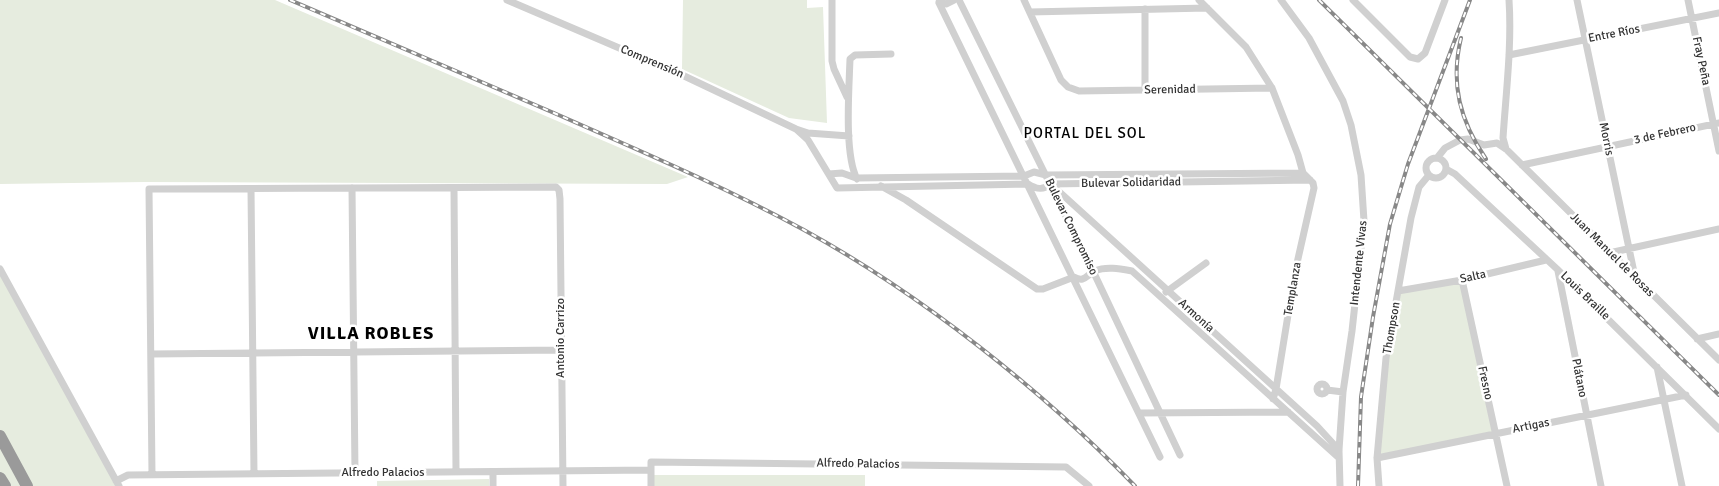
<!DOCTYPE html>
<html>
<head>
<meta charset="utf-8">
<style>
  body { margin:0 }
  canvas { display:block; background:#fff }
</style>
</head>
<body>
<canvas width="1719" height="486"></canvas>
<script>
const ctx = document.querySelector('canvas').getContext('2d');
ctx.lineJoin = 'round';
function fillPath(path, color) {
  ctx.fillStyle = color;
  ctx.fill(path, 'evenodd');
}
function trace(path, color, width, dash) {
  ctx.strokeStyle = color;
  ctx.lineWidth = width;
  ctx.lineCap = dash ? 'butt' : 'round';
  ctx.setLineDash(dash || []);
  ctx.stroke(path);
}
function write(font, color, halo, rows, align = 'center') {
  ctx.font = font + ' Signika,sans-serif';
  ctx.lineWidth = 5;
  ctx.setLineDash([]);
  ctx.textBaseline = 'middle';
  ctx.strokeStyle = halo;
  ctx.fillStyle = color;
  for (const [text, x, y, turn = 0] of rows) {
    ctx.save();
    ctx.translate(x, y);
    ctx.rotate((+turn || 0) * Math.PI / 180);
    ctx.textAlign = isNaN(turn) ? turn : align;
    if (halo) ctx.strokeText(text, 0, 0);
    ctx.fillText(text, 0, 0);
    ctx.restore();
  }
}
fillPath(new Path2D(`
  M 0,0 L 275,0 L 688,177 L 667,184 L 145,182 L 0,184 Z
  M 683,0 L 807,0 L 807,8 L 823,7 L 827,123 L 789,118 L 682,69 Z
  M 0,269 L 119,486 L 0,486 Z
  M 1462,280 L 1495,433 L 1377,458 L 1386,358 L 1398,291 Z
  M 654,475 L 865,475 L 865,486 L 654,486 Z
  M 489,479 L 489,486 L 377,486 L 377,481 Z`), '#e6ecdf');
trace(new Path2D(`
  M 507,0 L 680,74 L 796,129 L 808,133 L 849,136
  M 832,0 L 832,61 L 834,69 L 847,97
  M 959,0 L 1093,271 L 1180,455
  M 1024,0 L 1061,80 L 1068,87 L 1079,91 L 1272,88
  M 1199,0 L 1246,47 L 1272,88 L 1298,155 L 1303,173 L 1313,183 L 1314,188 L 1295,272 L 1276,389 L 1273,399
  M 1281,0 L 1309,38 L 1343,101 L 1351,125 L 1361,175 L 1364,221 L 1352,331 L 1343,392 L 1339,450 L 1340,486
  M 1353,0 L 1410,57 L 1418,59 L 1425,53 L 1445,0
  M 1577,0 L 1635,277
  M 1688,0 L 1719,151
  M 939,2 L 946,4 L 954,0
  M 939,3 L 1160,457
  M 1145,9 L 1145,90
  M 1030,12 L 1207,8
  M 1509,55 L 1719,13
  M 796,129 L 808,140 L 837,188 L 1028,184 C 1036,189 1043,191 1050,184 L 1310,180
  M 1506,149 L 1503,138 C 1506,92 1512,45 1509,0
  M 1437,158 L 1445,148 L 1460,140 L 1468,139 L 1484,145 L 1497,143 L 1506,149 L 1719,360
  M1426 168a10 10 0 1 1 20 0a10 10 0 1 1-20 0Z
  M 1522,165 L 1719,123
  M 1446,169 L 1455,174 L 1557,269 L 1719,429
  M 829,174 L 842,173 L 856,178 L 1024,176 L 1034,172 L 1046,175 L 1303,173
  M 857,179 C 844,154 849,90 850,59 L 855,55 L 891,54
  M 881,186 L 906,200 L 1037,289 L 1043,289 L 1074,277 C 1085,283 1086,275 1095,271 C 1106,266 1121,269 1132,271 L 1339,458
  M 1054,187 L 1317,426 L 1339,450
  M 352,188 L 355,473
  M 454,188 L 456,472
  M 251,189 L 254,474
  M 1609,253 L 1719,229
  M 0,269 L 119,486
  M 1558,271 L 1601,486
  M 1462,280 L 1507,486
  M 1398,291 L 1462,280 L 1546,260
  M 1166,292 L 1206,263
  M 1697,339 L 1719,334
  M 151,354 L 562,350
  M 1657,367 L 1682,486
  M1317 389a5 5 0 1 1 10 0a5 5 0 1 1-10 0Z
  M 1327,390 L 1343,392
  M 1139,413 L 1288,412
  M 1377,458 L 1686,395
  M 493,472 L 493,486
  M 152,475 L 149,189 L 556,187 L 559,190 L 560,199 L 563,486
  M 116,481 L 128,475 L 651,470
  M 651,486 L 651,462 L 1066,467 L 1089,486
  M 1379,486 L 1377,458 L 1386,358 L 1411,218 L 1419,187 L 1429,175`), '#d0d0d0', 7);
trace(new Path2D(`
  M 0,436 L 27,486
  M 0,478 L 5,486`), '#9a9a9a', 12);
const rail = new Path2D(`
  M 290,0 C 378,38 466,75 554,113 C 638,150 723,186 804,230 C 922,295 1042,390 1135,486
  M 1319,0 L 1719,395
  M 1461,38 C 1450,84 1460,121 1486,159
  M 1358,486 L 1361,397 L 1373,317 L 1390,224 L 1408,164 L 1470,0`);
trace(rail, '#888', 4);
trace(rail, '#fff', 2, [5.5]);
write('12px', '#333', '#fff', [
  ["Entre Ríos",1614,34,-11],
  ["Fray Peña",1701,61,78],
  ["Comprensión",652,62,23],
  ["Serenidad",1170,90,-1],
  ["3 de Febrero",1665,134,-12],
  ["Morris",1606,139,78],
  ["Bulevar Solidaridad",1131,183,-1],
  ["Bulevar Compromiso",1071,227,64],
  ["Juan Manuel de Rosas",1612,255,45],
  ["Intendente Vivas",1359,263,-84],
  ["Salta",1473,277,-12],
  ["Templanza",1293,289,-80],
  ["Louis Braille",1585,296,44],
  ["Armonía",1196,316,42],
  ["Thompson",1392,328,-80],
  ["Antonio Carrizo",561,338,-90],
  ["Plátano",1579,378,79],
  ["Fresno",1485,383,78],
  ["Artigas",1531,426,-11],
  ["Alfredo Palacios",858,464,1],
  ["Alfredo Palacios",383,473]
]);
ctx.letterSpacing = '1px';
write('15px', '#000', '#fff', [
  ["PORTAL DEL SOL",1085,134]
]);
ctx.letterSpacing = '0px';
ctx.letterSpacing = '1px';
write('bold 18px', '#000', '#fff', [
  ["VILLA ROBLES",371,334]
]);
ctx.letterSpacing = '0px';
</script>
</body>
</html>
